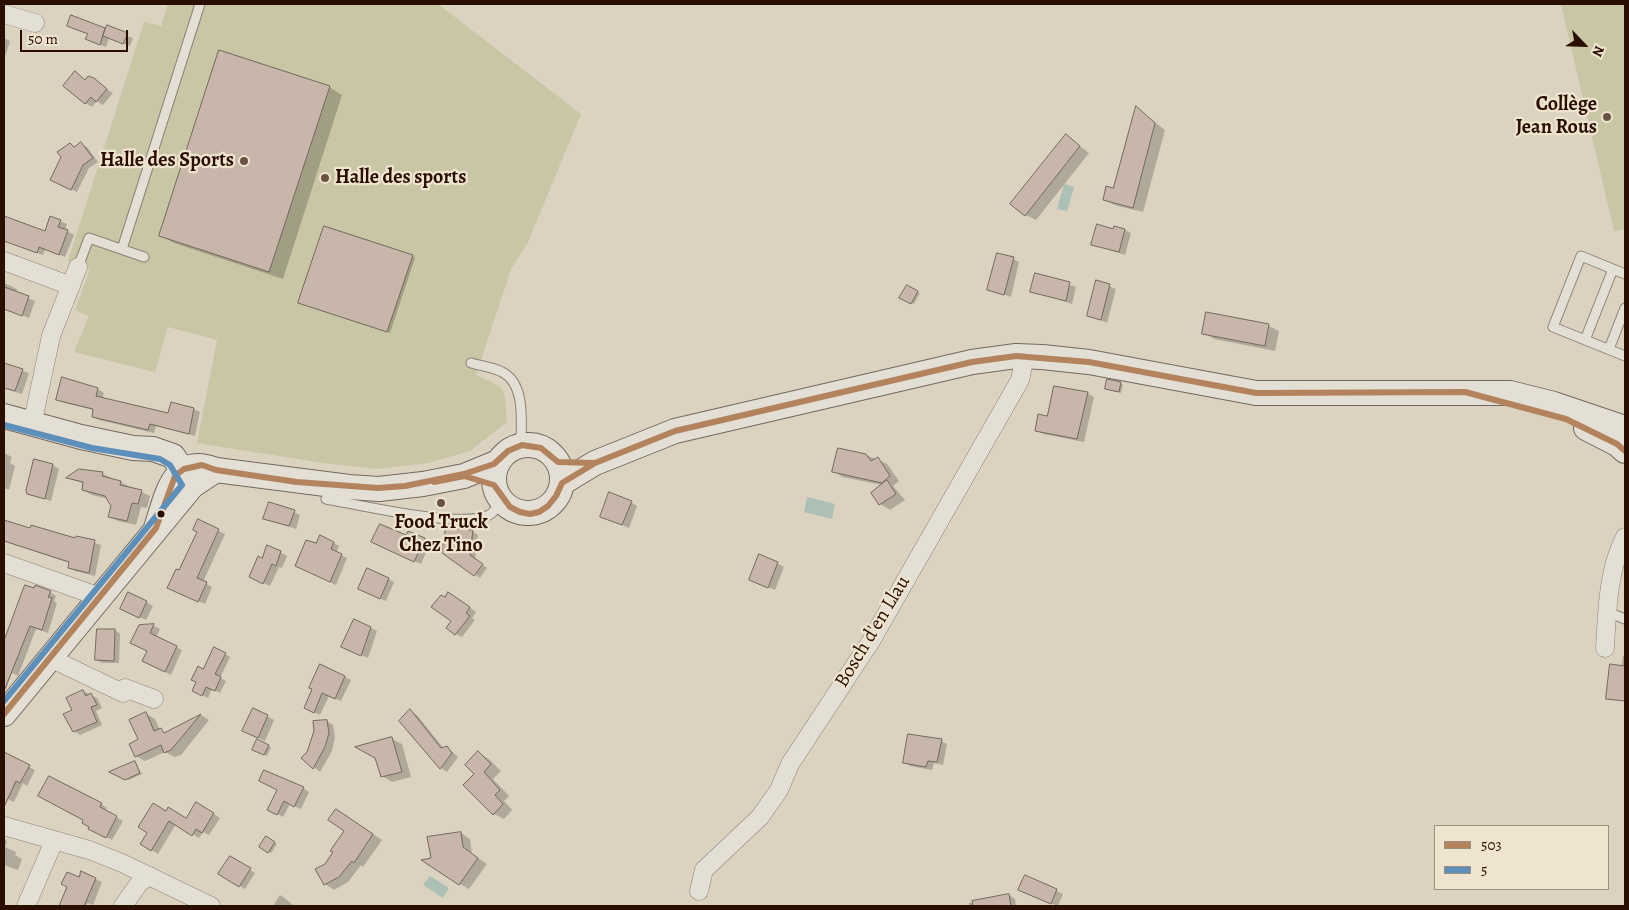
<!DOCTYPE html>
<html>
<head>
<meta charset="utf-8">
<style>
  body { margin:0 }
  #map { position:relative; width:1629px; height:910px; overflow:hidden; background:#dcd2c0; font-family:Alegreya,serif }
  canvas { display:block }
  .frame { position:absolute; inset:0; border:5px solid #2a0e00; pointer-events:none }
  .legend { position:absolute; left:1434px; top:825px; width:175px; height:65px; box-sizing:border-box; background:#efe4cf; border:1px solid #a08e7c; margin:0; padding:6px 9px; list-style:none; font-size:15px; color:#2a0e00 }
  .legend li { display:flex; align-items:center; gap:10px; height:25px }
  .legend b { width:25px; border:1px solid #a08e7c }
  .north { position:absolute; left:1559px; top:20px; width:50px; height:50px; -webkit-text-stroke:4px #efe4cf; paint-order:stroke; rotate:114deg; font-size:14px; font-weight:700; line-height:20px; text-align:center; color:#2a0e00 }
  .north::after { content:''; display:block; margin:auto; width:18px; height:22px; background:#2a0e00; clip-path:polygon(50% 0,100% 100%,50% 72%,0 100%) }
  .scale { position:absolute; left:20px; top:30px; width:108px; height:22px; box-sizing:border-box; border:2px solid #2a0e00; border-top:0; padding-left:6px; font-size:15px; line-height:18px; white-space:nowrap; color:#2a0e00; -webkit-text-stroke:4px #efe4cf; paint-order:stroke }
</style>
</head>
<body>
<div id="map">
<canvas width="1629" height="910"></canvas>
<div class="frame"></div>
<ul class="legend">
<li><b style="height:6px;background:#b2835c"></b>503</li>
<li><b style="height:6px;background:#5c8fba"></b>5</li>
</ul>
<div class="north">N</div>
<div class="scale">50 m</div>
</div>
<script>
const ctx = document.querySelector('canvas').getContext('2d');
ctx.lineJoin = 'round';
function fillPath(path, color) {
  ctx.fillStyle = color;
  ctx.fill(path, 'evenodd');
}
function trace(path, color, width, dash) {
  ctx.strokeStyle = color;
  ctx.lineWidth = width;
  ctx.lineCap = dash ? 'butt' : 'round';
  ctx.setLineDash(dash || []);
  ctx.stroke(path);
}
function write(font, color, halo, rows, align = 'center') {
  ctx.font = font + ' Alegreya,serif';
  ctx.lineWidth = 4.5;
  ctx.setLineDash([]);
  ctx.textBaseline = 'middle';
  ctx.strokeStyle = halo;
  ctx.fillStyle = color;
  for (const [text, x, y, turn = 0] of rows) {
    ctx.save();
    ctx.translate(x, y);
    ctx.rotate((+turn || 0) * Math.PI / 180);
    ctx.textAlign = isNaN(turn) ? turn : align;
    if (halo) ctx.strokeText(text, 0, 0);
    ctx.fillText(text, 0, 0);
    ctx.restore();
  }
}
fillPath(new Path2D(`
  M 168,4 L 438,4 L 581,114 L 528,242 L 511,269 L 476,375 C 509,390 504,385 507,422 L 470,451 L 428,463 L 377,469 L 323,463 L 197,443 L 217,340 L 168,327 L 155,372 L 74,352 L 89,316 L 75,310 L 90,269 L 68,261 L 144,22 L 161,26 Z
  M 1561,4 L 1625,4 L 1625,229 L 1614,231 Z`), '#c8c6a4');
fillPath(new Path2D(`
  M 1064,184 L 1074,187 L 1067,211 L 1057,209 Z
  M 807,497 L 835,504 L 832,519 L 804,512 Z
  M 430,876 L 449,888 L 443,898 L 423,885 Z`), '#acc0b6');
fillPath(new Path2D(`
  M 105,29 L 133,38 L 130,46 L 109,38 L 106,47 L 87,39 Z
  M 4,38 L 10,41 L 4,60 Z
  M 75,73 L 86,80 L 95,81 L 113,93 L 103,105 L 97,101 L 92,107 L 85,103 Z
  M 329,87 L 342,95 L 283,279 L 174,243 L 160,235 Z
  M 1137,108 L 1165,130 L 1143,212 L 1114,205 L 1104,199 L 1114,189 Z
  M 1066,136 L 1089,153 L 1036,220 L 1026,215 Z
  M 70,144 L 76,147 L 81,144 L 87,147 L 98,162 L 89,168 L 77,192 L 58,183 Z
  M 4,217 L 45,232 L 60,221 L 67,224 L 65,230 L 74,235 L 65,257 L 45,250 L 43,255 L 4,241 Z
  M 1114,230 L 1125,230 L 1131,233 L 1125,255 L 1093,244 Z
  M 412,256 L 415,258 L 390,333 L 299,303 Z
  M 1013,259 L 1019,262 L 1011,297 L 989,289 Z
  M 1036,275 L 1076,287 L 1072,304 L 1032,291 Z
  M 1097,281 L 1116,289 L 1107,323 L 1088,315 Z
  M 4,283 L 17,289 L 16,293 L 35,301 L 29,318 L 4,308 Z
  M 908,287 L 920,293 L 914,304 L 901,297 Z
  M 1207,314 L 1269,326 L 1279,331 L 1275,351 L 1214,339 L 1204,333 Z
  M 4,365 L 29,373 L 22,394 L 4,388 Z
  M 1120,383 L 1123,385 L 1121,393 L 1106,389 Z
  M 98,389 L 104,393 L 102,399 L 169,415 L 194,409 L 200,412 L 195,436 L 156,426 L 154,433 L 99,420 L 93,417 L 94,410 L 64,403 L 58,400 Z
  M 1087,393 L 1094,397 L 1084,442 L 1043,434 L 1036,430 L 1048,417 Z
  M 4,453 L 12,457 L 10,463 L 15,466 L 9,490 L 4,488 Z
  M 866,455 L 887,464 L 899,481 L 893,486 L 905,500 L 890,510 L 880,504 L 872,493 L 882,485 L 842,477 L 834,471 Z
  M 53,465 L 59,469 L 51,501 L 28,494 Z
  M 103,474 L 150,496 L 147,508 L 141,507 L 136,525 L 118,521 L 109,516 L 112,506 L 108,499 L 92,495 L 83,490 L 84,484 L 69,478 Z
  M 631,502 L 637,506 L 629,528 L 602,516 Z
  M 294,512 L 300,515 L 296,529 L 265,519 Z
  M 198,521 L 225,534 L 203,582 L 212,587 L 205,604 L 175,591 L 180,572 L 198,532 Z
  M 4,522 L 76,540 L 77,537 L 101,545 L 95,576 L 75,571 L 69,567 L 70,563 L 4,541 Z
  M 472,531 L 478,535 L 475,559 L 487,568 L 480,578 L 443,553 Z
  M 407,536 L 424,539 L 430,543 L 421,564 L 379,545 Z
  M 334,543 L 339,546 L 336,553 L 347,558 L 336,585 L 302,569 L 317,544 Z
  M 280,552 L 287,556 L 282,568 L 279,567 L 270,586 L 257,580 L 262,560 Z
  M 777,563 L 784,567 L 775,590 L 757,583 Z
  M 388,579 L 394,582 L 386,601 L 365,592 Z
  M 50,592 L 56,596 L 54,601 L 57,603 L 48,633 L 36,629 L 18,676 L 12,673 L 6,689 L 4,689 L 4,643 L 15,615 Z
  M 455,597 L 476,612 L 472,618 L 475,620 L 462,637 L 456,634 L 445,599 Z
  M 146,602 L 153,606 L 146,620 L 128,612 Z
  M 354,620 L 377,631 L 368,658 L 349,650 Z
  M 140,626 L 154,626 L 160,629 L 156,637 L 182,650 L 171,675 L 149,664 L 148,651 Z
  M 115,630 L 120,634 L 119,663 L 102,663 L 96,659 Z
  M 225,654 L 230,657 L 220,678 L 226,681 L 220,693 L 212,689 L 208,698 L 199,693 L 204,670 Z
  M 1623,656 L 1625,656 L 1625,692 L 1618,691 Z
  M 345,677 L 351,680 L 341,701 L 329,696 L 320,715 L 311,711 L 314,689 Z
  M 83,691 L 97,698 L 102,708 L 96,711 L 102,725 L 80,735 L 74,731 L 73,711 Z
  M 253,709 L 274,720 L 265,741 L 250,734 Z
  M 410,711 L 417,715 L 444,749 L 447,747 L 458,757 L 447,772 L 441,768 L 401,721 Z
  M 145,713 L 155,719 L 160,730 L 167,733 L 201,715 L 209,720 L 181,755 L 175,757 L 165,752 L 145,761 L 136,756 Z
  M 327,721 L 333,725 L 335,737 L 332,751 L 320,772 L 303,758 L 308,752 L 315,731 Z
  M 392,739 L 402,744 L 411,777 L 392,782 L 382,776 Z
  M 941,741 L 947,744 L 943,765 L 934,763 L 932,770 L 910,766 L 904,762 Z
  M 268,746 L 271,747 L 267,756 L 256,751 Z
  M 479,753 L 489,759 L 501,771 L 493,779 L 509,796 L 504,801 L 512,810 L 504,819 L 494,814 L 476,773 Z
  M 7,755 L 35,770 L 27,786 L 23,783 L 14,802 L 4,797 L 4,761 Z
  M 135,763 L 142,774 L 129,780 L 112,772 Z
  M 303,788 L 309,792 L 301,809 L 290,804 L 283,817 L 269,809 Z
  M 197,803 L 220,818 L 209,835 L 203,832 L 199,838 L 176,824 L 158,854 L 142,844 L 166,812 L 187,819 Z
  M 101,804 L 107,808 L 105,811 L 123,821 L 112,840 L 90,828 L 85,819 Z
  M 346,816 L 382,840 L 363,867 L 361,865 L 348,882 L 334,890 L 325,884 L 346,831 Z
  M 461,833 L 470,839 L 472,854 L 487,864 L 469,889 L 460,884 L 432,859 Z
  M 266,838 L 277,844 L 271,853 L 261,847 Z
  M 4,839 L 7,841 L 5,847 L 16,852 L 15,855 L 22,859 L 18,870 L 4,865 Z
  M 230,858 L 255,873 L 245,889 L 220,873 Z
  M 82,873 L 102,882 L 93,905 L 88,903 L 86,906 L 60,906 L 68,887 L 80,879 Z
  M 1026,877 L 1063,894 L 1058,906 L 1026,893 Z
  M 280,895 L 286,899 L 294,906 L 273,906 Z
  M 1009,895 L 1015,899 L 1016,906 L 969,906 L 969,903 Z`), '#0003');
const building = new Path2D(`
  M 71,15 L 105,28 L 100,45 L 85,39 L 88,34 L 67,26 Z
  M 107,25 L 128,33 L 123,44 L 103,36 Z
  M 219,50 L 330,86 L 269,272 L 159,236 Z
  M 75,71 L 85,80 L 88,76 L 94,78 L 107,89 L 96,102 L 91,97 L 85,104 L 63,86 Z
  M 1136,106 L 1155,123 L 1133,208 L 1103,200 L 1106,186 L 1113,188 Z
  M 1066,134 L 1080,146 L 1025,216 L 1010,204 Z
  M 81,142 L 93,158 L 83,165 L 71,190 L 50,180 L 61,157 L 57,152 L 70,143 L 74,147 Z
  M 4,216 L 45,231 L 50,216 L 61,220 L 58,227 L 68,230 L 59,255 L 39,247 L 37,253 L 4,241 Z
  M 1097,224 L 1113,229 L 1114,226 L 1125,229 L 1119,252 L 1091,245 Z
  M 324,226 L 413,255 L 387,332 L 298,303 Z
  M 997,253 L 1014,257 L 1004,295 L 987,290 Z
  M 1035,273 L 1070,282 L 1066,301 L 1030,292 Z
  M 1096,280 L 1110,284 L 1101,320 L 1087,316 Z
  M 907,285 L 918,291 L 911,304 L 899,298 Z
  M 4,287 L 29,296 L 22,316 L 4,309 Z
  M 1206,312 L 1269,324 L 1265,346 L 1202,334 Z
  M 4,363 L 23,369 L 15,391 L 4,388 Z
  M 62,377 L 98,388 L 96,396 L 168,413 L 171,402 L 194,408 L 189,434 L 150,424 L 148,430 L 92,417 L 93,409 L 56,400 Z
  M 1107,379 L 1121,382 L 1119,392 L 1105,389 Z
  M 1054,386 L 1088,392 L 1077,439 L 1035,431 L 1038,414 L 1047,416 Z
  M 838,448 L 866,454 L 871,461 L 878,457 L 890,476 L 882,483 L 832,472 Z
  M 34,459 L 53,464 L 45,499 L 27,494 L 26,491 Z
  M 79,469 L 103,472 L 102,476 L 121,481 L 120,485 L 142,490 L 138,504 L 132,503 L 127,521 L 108,517 L 111,506 L 105,496 L 82,490 L 83,482 L 66,478 Z
  M 887,480 L 896,494 L 879,505 L 871,493 Z
  M 609,492 L 632,501 L 622,525 L 600,517 Z
  M 269,502 L 295,510 L 289,526 L 263,519 Z
  M 198,519 L 219,529 L 197,578 L 207,582 L 198,602 L 167,588 L 176,569 L 179,570 L 197,532 L 193,530 Z
  M 4,520 L 30,528 L 31,525 L 75,538 L 76,536 L 95,540 L 89,573 L 68,568 L 69,562 L 4,541 Z
  M 380,524 L 406,535 L 408,531 L 425,538 L 414,562 L 371,542 Z
  M 446,528 L 473,530 L 470,555 L 483,564 L 474,576 L 442,553 Z
  M 320,535 L 334,542 L 331,549 L 342,554 L 330,582 L 295,566 L 306,540 L 316,543 Z
  M 267,545 L 281,551 L 276,566 L 272,564 L 263,584 L 249,577 L 258,556 L 262,558 Z
  M 759,554 L 778,562 L 768,588 L 749,580 Z
  M 367,568 L 389,578 L 380,599 L 358,589 Z
  M 25,585 L 34,588 L 35,585 L 51,591 L 48,597 L 52,598 L 42,630 L 30,626 L 4,691 L 4,641 Z
  M 128,592 L 147,601 L 139,618 L 120,609 Z
  M 448,592 L 470,607 L 466,613 L 470,616 L 455,635 L 446,628 L 451,621 L 431,607 L 441,595 L 445,597 Z
  M 354,619 L 371,627 L 361,656 L 341,647 Z
  M 154,624 L 150,633 L 177,646 L 165,672 L 142,661 L 147,651 L 130,643 L 139,625 Z
  M 97,629 L 115,629 L 114,661 L 95,660 Z
  M 214,647 L 226,653 L 215,674 L 221,677 L 215,691 L 206,687 L 202,696 L 192,691 L 196,682 L 191,680 L 198,666 L 203,669 Z
  M 320,664 L 345,676 L 335,699 L 322,693 L 314,713 L 304,708 L 312,689 L 309,688 Z
  M 1610,664 L 1625,666 L 1625,701 L 1606,699 Z
  M 83,690 L 86,696 L 91,693 L 97,705 L 91,707 L 97,722 L 73,732 L 63,714 L 72,710 L 66,698 Z
  M 253,708 L 268,715 L 258,738 L 242,731 Z
  M 410,709 L 441,748 L 447,746 L 452,753 L 440,769 L 399,721 Z
  M 146,712 L 154,731 L 161,728 L 164,733 L 201,714 L 171,750 L 164,753 L 161,745 L 135,757 L 129,744 L 138,739 L 129,720 Z
  M 327,720 L 329,733 L 325,747 L 313,769 L 301,758 L 307,752 L 314,731 L 313,721 Z
  M 908,734 L 942,739 L 937,762 L 928,761 L 926,767 L 903,763 Z
  M 392,737 L 402,772 L 381,777 L 375,758 L 355,747 Z
  M 257,739 L 269,745 L 264,755 L 252,750 Z
  M 478,751 L 491,764 L 484,772 L 500,790 L 495,795 L 503,804 L 493,815 L 463,785 L 474,774 L 465,765 Z
  M 4,752 L 30,765 L 20,783 L 16,781 L 4,807 Z
  M 135,761 L 140,773 L 125,780 L 109,772 Z
  M 264,770 L 304,787 L 294,807 L 284,801 L 277,815 L 267,810 L 277,790 L 259,781 Z
  M 49,776 L 102,803 L 100,807 L 117,816 L 106,838 L 88,829 L 89,827 L 82,823 L 83,820 L 38,796 Z
  M 196,802 L 214,813 L 202,833 L 196,829 L 192,836 L 169,821 L 151,851 L 140,844 L 147,833 L 138,827 L 153,803 L 166,811 L 168,807 L 186,818 Z
  M 336,809 L 373,834 L 354,863 L 352,861 L 339,877 L 324,885 L 315,869 L 325,864 L 333,852 L 330,851 L 344,831 L 328,820 Z
  M 461,832 L 463,847 L 478,858 L 459,885 L 421,860 L 431,858 L 427,837 Z
  M 266,836 L 275,842 L 268,853 L 259,847 Z
  M 230,856 L 251,868 L 239,887 L 218,874 Z
  M 81,871 L 96,878 L 84,906 L 59,906 L 67,887 L 61,884 L 67,872 L 79,877 Z
  M 1025,875 L 1057,889 L 1051,904 L 1018,890 Z
  M 1009,894 L 1011,906 L 973,906 L 972,901 Z`);
fillPath(building, '#c8b6aa');
trace(building, '#72695e', 1);
const lane = new Path2D(`
  M 122,249 L 200,4
  M 78,267 L 89,238 L 144,257
  M 1625,274 L 1581,256 L 1553,327 L 1625,356
  M 1585,340 L 1613,269
  M 1609,349 L 1625,308
  M 471,363 C 481,366 493,367 502,372 C 526,384 521,422 521,445
  M 326,499 C 360,505 461,529 489,515 C 494,513 498,505 501,501
  M 1607,612 L 1625,619`);
const street = new Path2D(`
  M 4,14 L 35,23
  M 4,261 L 71,286
  M 32,425 L 51,336 L 78,267
  M 4,563 L 100,597
  M 1605,648 C 1607,612 1608,569 1625,537
  M 50,658 L 123,693 L 125,688 L 154,699
  M 4,826 L 89,850 L 122,863 L 211,906
  M 699,891 L 704,870 L 760,817 L 779,790 L 790,764 L 871,641 L 1020,380 L 1025,356
  M 26,906 L 54,841
  M 123,906 L 140,882 L 150,876`);
const secondary = new Path2D(`
  M 4,416 L 81,437 L 133,448 L 153,449 L 173,456 L 191,484
  M 1586,428 L 1617,444 L 1625,451
  M494 479a34 34 0 1 1 68 0a34 34 0 1 1-68 0Z
  M 562,483 L 595,463 L 675,431 L 972,362 L 1016,356 L 1042,357 L 1089,362 L 1256,393 L 1510,393 L 1554,404 L 1625,428
  M 156,528 C 167,496 172,453 216,470 L 349,487 L 379,489 L 423,484 L 464,476 L 498,462
  M 4,714 L 192,486 L 216,470`);
trace(lane, '#8c8377', 11);
trace(street, '#8c8377', 19);
trace(secondary, '#72695e', 26);
trace(lane, '#e4dfd5', 9);
trace(street, '#e4dfd5', 18);
trace(secondary, '#e4dfd5', 24);
trace(new Path2D(`
  M 434,482 L 464,476 L 494,485 L 510,507 L 520,512 L 530,514 L 539,512 L 548,506 L 556,496 L 562,483 L 595,463 L 615,455
  M 4,714 L 156,528 L 175,476 L 184,469 L 202,465 L 216,470 L 297,482 L 378,488 L 405,486 L 464,474 L 494,464 L 508,451 L 522,445 L 541,448 L 558,462 L 595,463 L 675,431 L 972,362 L 1016,356 L 1089,362 L 1256,393 L 1465,392 L 1566,419 L 1617,444 L 1625,451`), '#b2835c', 6);
trace(new Path2D(`
  M 4,425 L 92,448 L 160,459 L 170,465 L 182,485 L 4,701`), '#5c8fba', 6);
for (const [x, y, r, color] of [
  [1607,117,5,"#685343"],
  [244,161,5,"#685343"],
  [325,178,5,"#685343"],
  [441,503,5,"#685343"],
  [161,514,4.5,"#2a0e00"]
]) {
  const dot = new Path2D();
  dot.arc(x, y, r, 0, 2 * Math.PI);
  ctx.fillStyle = color;
  ctx.fill(dot);
  trace(dot, '#efe4cf', 2);
}
write('bold 20px', '#2a0e00', '#efe4cf', [
  ["Collège",1597,105],
  ["Jean Rous",1597,128],
  ["Halle des Sports",234,161],
  ["Halle des sports",335,178,"left"],
  ["Food Truck",441,523,"center"],
  ["Chez Tino",441,546,"center"]
], 'right');
write('20px', '#2a0e00', '#efe4cf', [
  ["Bosch d'en Llau",873,632,-59]
]);
</script>
</body>
</html>
